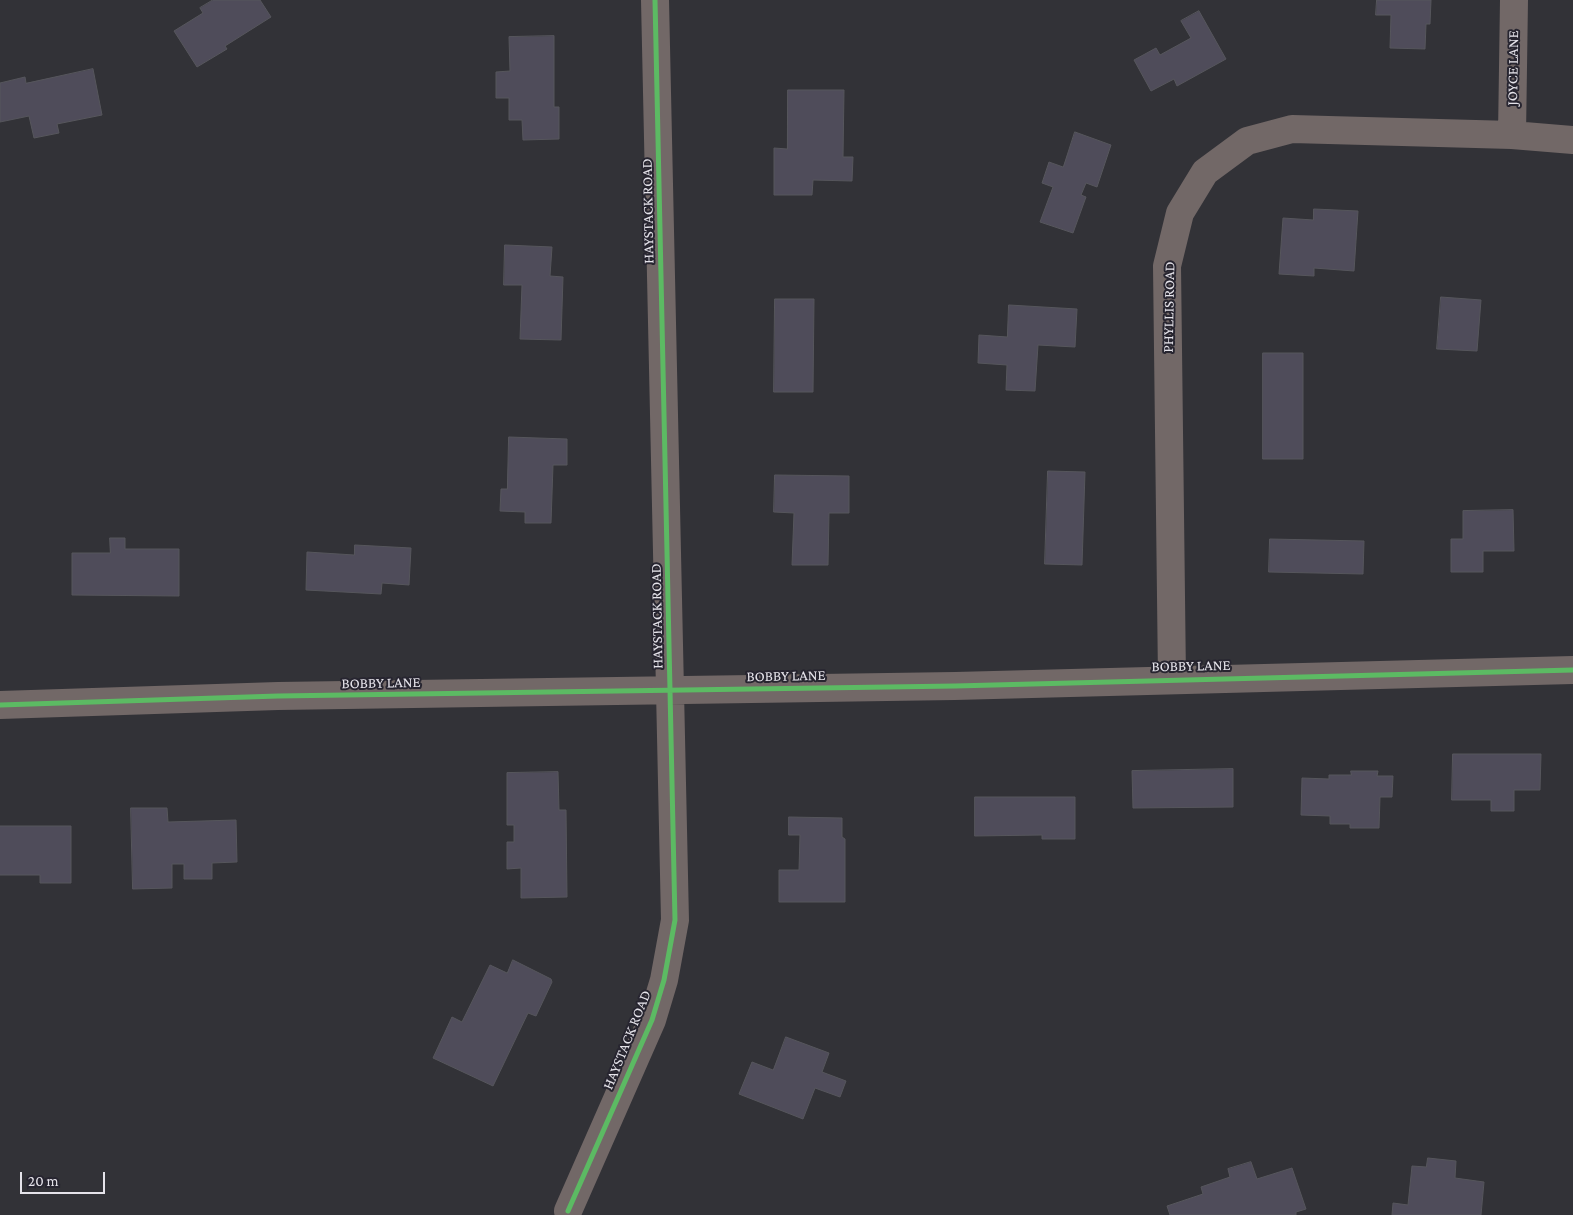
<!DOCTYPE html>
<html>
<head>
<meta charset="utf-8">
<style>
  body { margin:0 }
  #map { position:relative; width:1573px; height:1215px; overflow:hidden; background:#323237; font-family:"Crimson Pro",serif }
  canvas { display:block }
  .scale { position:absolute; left:20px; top:1172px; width:85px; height:22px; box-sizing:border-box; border:2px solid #e5e3ea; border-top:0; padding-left:6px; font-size:15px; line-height:18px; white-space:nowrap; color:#e5e3ea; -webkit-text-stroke:4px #272530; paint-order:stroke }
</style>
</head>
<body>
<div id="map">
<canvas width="1573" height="1215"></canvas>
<div class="scale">20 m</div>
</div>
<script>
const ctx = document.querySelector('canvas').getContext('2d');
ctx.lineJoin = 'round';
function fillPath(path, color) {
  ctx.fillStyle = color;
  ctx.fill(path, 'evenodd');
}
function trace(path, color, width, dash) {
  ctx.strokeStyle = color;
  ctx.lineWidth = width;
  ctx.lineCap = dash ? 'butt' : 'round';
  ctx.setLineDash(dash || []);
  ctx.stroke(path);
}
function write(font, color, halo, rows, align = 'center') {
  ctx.font = font + ' "Crimson Pro",serif';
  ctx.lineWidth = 4;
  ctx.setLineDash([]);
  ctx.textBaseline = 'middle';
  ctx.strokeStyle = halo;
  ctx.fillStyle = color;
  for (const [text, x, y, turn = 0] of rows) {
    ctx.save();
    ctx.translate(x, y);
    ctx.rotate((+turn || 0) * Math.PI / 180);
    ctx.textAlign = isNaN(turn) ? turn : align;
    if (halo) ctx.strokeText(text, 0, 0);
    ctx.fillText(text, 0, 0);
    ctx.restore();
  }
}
const building = new Path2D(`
  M 213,0 L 260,0 L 271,17 L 225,46 L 227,49 L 197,67 L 174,31 L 203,13 L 200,8 Z
  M 1377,0 L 1431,0 L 1430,24 L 1426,24 L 1425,49 L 1390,48 L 1391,15 L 1376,15 Z
  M 1199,11 L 1226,59 L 1177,86 L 1174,79 L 1151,91 L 1134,60 L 1156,48 L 1160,55 L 1191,38 L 1181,21 Z
  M 554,36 L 554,107 L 559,107 L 559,139 L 523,140 L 522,120 L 509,120 L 509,98 L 496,98 L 496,72 L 510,71 L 509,37 Z
  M 93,69 L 102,115 L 57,124 L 59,133 L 34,138 L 29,116 L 0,122 L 0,83 L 25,77 L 26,83 Z
  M 788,90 L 844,90 L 843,157 L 853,157 L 852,181 L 813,180 L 812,195 L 774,195 L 774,148 L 787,149 Z
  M 1075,132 L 1111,145 L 1097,187 L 1086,183 L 1081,195 L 1086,197 L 1073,233 L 1040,222 L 1053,187 L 1042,183 L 1049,162 L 1063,167 Z
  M 1314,209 L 1358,211 L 1354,271 L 1314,268 L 1314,276 L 1279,274 L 1283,218 L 1313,220 Z
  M 505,245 L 552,247 L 550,276 L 563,277 L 561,340 L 520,339 L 522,285 L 504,285 Z
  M 1441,297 L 1481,300 L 1477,351 L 1437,349 Z
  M 775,299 L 814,299 L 813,392 L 774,392 Z
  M 1009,305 L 1077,309 L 1075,347 L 1038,345 L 1035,391 L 1006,390 L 1007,365 L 978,363 L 979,335 L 1007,337 Z
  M 1263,353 L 1303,353 L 1303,459 L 1263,459 Z
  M 509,437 L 567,439 L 567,465 L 553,465 L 551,523 L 525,523 L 525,512 L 500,511 L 501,489 L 507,489 Z
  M 1048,471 L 1085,472 L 1082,565 L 1045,564 Z
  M 775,475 L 849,476 L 849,513 L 829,513 L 828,565 L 792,565 L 794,513 L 774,512 Z
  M 1513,510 L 1514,551 L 1483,551 L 1483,572 L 1451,572 L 1451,539 L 1463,539 L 1463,511 Z
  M 110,538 L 125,538 L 125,549 L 179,549 L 179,596 L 72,595 L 72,553 L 110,553 Z
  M 1270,539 L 1364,541 L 1363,574 L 1269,572 Z
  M 355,545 L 411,548 L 409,585 L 382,583 L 381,594 L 306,590 L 307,552 L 354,555 Z
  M 1453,754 L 1541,754 L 1540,790 L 1514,790 L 1514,811 L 1491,811 L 1491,800 L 1452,800 Z
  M 1233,769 L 1233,807 L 1133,808 L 1132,771 Z
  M 1351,771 L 1378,771 L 1377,776 L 1393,776 L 1392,797 L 1380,797 L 1379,828 L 1350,828 L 1350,824 L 1330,824 L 1330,816 L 1301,815 L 1302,778 L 1329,779 L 1329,775 L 1351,775 Z
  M 558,772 L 559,810 L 566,810 L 567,897 L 521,898 L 521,868 L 507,869 L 507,842 L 514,842 L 514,825 L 507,825 L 507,773 Z
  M 975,797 L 1075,797 L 1075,839 L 1042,839 L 1042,835 L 975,836 Z
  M 131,808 L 167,808 L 168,822 L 236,820 L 237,862 L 212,863 L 212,879 L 184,879 L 184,864 L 172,864 L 172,888 L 133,889 Z
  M 789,817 L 842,818 L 842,837 L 845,839 L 845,902 L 779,902 L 779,870 L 799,870 L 800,835 L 789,835 Z
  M 0,826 L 71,826 L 71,883 L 40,883 L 40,875 L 0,875 Z
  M 513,960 L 551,979 L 552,982 L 536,1016 L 528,1013 L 493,1086 L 433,1058 L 452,1017 L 462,1022 L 490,965 L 507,973 Z
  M 786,1037 L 829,1053 L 822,1072 L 846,1081 L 840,1097 L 815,1088 L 803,1119 L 739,1094 L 752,1062 L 773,1070 Z
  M 1428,1158 L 1456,1161 L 1455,1178 L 1484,1182 L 1481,1215 L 1392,1215 L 1393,1203 L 1408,1205 L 1412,1166 L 1426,1167 Z
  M 1251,1162 L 1257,1179 L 1292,1168 L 1306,1209 L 1296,1212 L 1296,1215 L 1170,1215 L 1167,1206 L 1203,1194 L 1201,1187 L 1230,1177 L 1228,1169 Z`);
fillPath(building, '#4f4c5a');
trace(building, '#56565c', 1);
trace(new Path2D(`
  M 1512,135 L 1514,0
  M 1172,679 L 1167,266 L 1180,213 L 1205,172 L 1247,141 L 1292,129 L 1512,135 L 1573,140
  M 0,705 L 278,696 L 955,686 L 1573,670
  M 568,1211 L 652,1020 L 664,980 L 675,920 L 655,0`), '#726867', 28);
trace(new Path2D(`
  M 0,705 L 278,696 L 955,686 L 1573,670
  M 568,1211 L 652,1020 L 664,980 L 675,920 L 655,0`), '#5cba63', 5);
write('15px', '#e5e3ea', '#272530', [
  ["JOYCE LANE",1513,68,-89],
  ["HAYSTACK ROAD",648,211,-91],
  ["PHYLLIS ROAD",1169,307,-89],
  ["HAYSTACK ROAD",657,616,-91],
  ["BOBBY LANE",1191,666,-1],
  ["BOBBY LANE",786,676,-1],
  ["BOBBY LANE",381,683,-1],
  ["HAYSTACK ROAD",627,1040,-68]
]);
</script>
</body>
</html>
